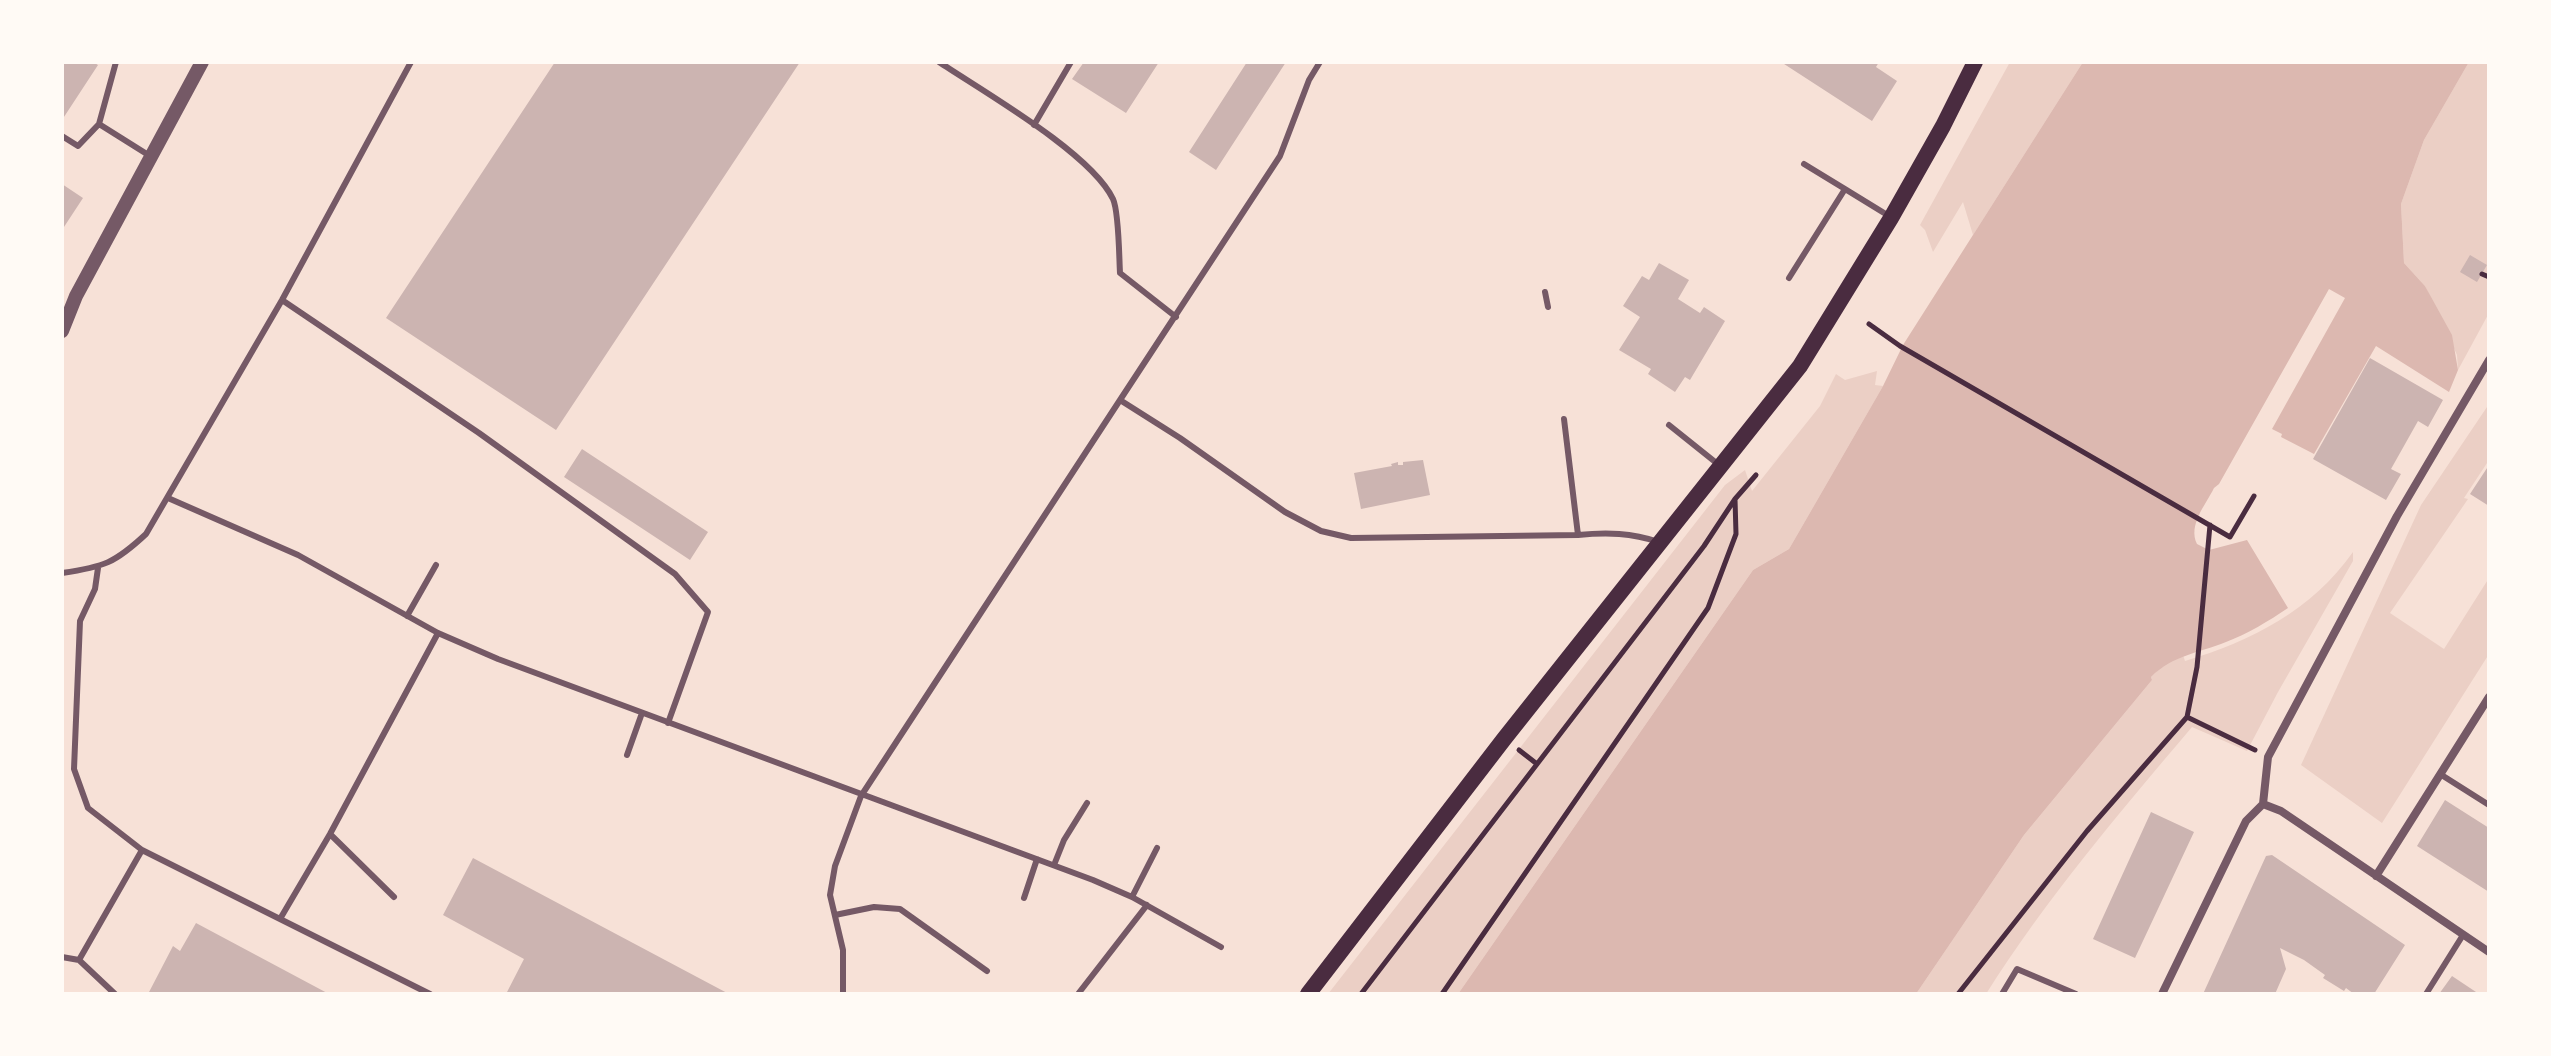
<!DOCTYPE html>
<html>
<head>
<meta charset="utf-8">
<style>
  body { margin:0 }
  #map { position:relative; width:2551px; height:1056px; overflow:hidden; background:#f7e1d7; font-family:Barlow,sans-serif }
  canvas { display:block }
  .frame { position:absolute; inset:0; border:64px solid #fffaf5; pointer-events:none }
</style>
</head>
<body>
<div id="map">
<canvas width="2551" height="1056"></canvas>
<div class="frame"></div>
</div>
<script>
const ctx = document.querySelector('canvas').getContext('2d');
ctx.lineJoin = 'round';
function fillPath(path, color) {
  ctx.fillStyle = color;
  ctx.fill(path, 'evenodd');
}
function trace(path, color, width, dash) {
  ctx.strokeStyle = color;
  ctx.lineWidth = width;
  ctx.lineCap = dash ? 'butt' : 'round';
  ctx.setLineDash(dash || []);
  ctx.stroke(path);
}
fillPath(new Path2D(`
  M 2010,62 L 2083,62 L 1973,235 L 1963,202 L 1933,252 L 1925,230 L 1920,225 Z
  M 2469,62 L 2489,62 L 2489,313 L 2458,370 L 2457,355 L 2425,286 L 2404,263 L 2401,204 L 2424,140 Z
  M 1877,371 L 1875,385 L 1883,386 L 1789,549 L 1753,570 L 1458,994 L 1328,994 L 1725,485 L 1745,470 L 1752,491 L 1820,406 L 1836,374 L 1845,380 Z
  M 2489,404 L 2489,460 L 2464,498 L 2468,499 L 2390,613 L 2444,649 L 2489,578 L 2489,654 L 2382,823 L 2301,765 L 2421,505 Z
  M 2353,552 L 2353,561 L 2278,692 L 2247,751 L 2192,727 C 2119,813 2046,899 1986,994 L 1916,994 L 2024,835 L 2152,680 L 2151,677 L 2162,665 L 2183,655 L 2185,661 C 2252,641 2312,610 2353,552 Z`), '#ebcfc5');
fillPath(new Path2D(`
  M 2083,62 L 2469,62 L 2424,140 L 2401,204 L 2404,263 L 2425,286 L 2452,335 L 2458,370 L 2449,392 L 2376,346 L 2314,454 L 2281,437 L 2282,434 L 2272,429 L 2345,298 L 2329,289 L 2219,484 L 2214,488 C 2205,506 2188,525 2197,544 L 2209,550 L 2247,540 L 2288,608 C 2269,621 2247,634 2226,642 C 2199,653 2173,655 2151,677 L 2152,680 L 2024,835 L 1916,994 L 1458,994 L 1753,570 L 1789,549 L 1883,386 L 1903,345 Z`), '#dcb8b0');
fillPath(new Path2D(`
  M 62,62 L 93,62 L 98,65 L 62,120 Z
  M 555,62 L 800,62 L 556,430 L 386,318 Z
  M 1084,62 L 1159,62 L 1126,113 L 1072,79 Z
  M 1247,62 L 1286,62 L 1216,170 L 1189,152 Z
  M 1781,62 L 1879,62 L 1876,67 L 1897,81 L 1872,121 Z
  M 62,184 L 83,198 L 62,230 Z
  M 2470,255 L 2487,265 L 2477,282 L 2460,272 Z
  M 1659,263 L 1689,280 L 1678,299 L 1700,313 L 1704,307 L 1725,321 L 1690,380 L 1685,377 L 1675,392 L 1648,374 L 1651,369 L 1619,350 L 1640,317 L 1623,306 L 1642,276 L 1649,280 Z
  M 2370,358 L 2443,400 L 2428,427 L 2418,421 L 2391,469 L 2401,474 L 2386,500 L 2313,459 Z
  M 582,449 L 708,532 L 690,560 L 564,477 Z
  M 1423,460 L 1430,495 L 1361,509 L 1354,473 L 1392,466 L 1391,464 L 1398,462 L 1398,465 L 1403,465 L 1403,462 Z
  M 2489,465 L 2489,506 L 2470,494 Z
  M 2445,800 L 2489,828 L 2489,892 L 2417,846 Z
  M 2151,812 L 2194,832 L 2135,958 L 2093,939 Z
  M 2272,855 L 2405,945 L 2374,994 L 2354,994 L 2346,988 L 2344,991 L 2323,978 L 2325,975 L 2304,960 L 2280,948 L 2286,969 L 2275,994 L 2262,992 L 2260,994 L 2203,994 L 2266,856 Z
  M 473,858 L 729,994 L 506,994 L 524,959 L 443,915 Z
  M 196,923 L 329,994 L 148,994 L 173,946 L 180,951 Z
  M 2452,976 L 2479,994 L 2439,994 Z`), '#ccb4b1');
trace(new Path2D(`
  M 2482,274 L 2489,277
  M 1869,324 L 1900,346 L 2230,537 L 2254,496
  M 2187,717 L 2197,667 L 2210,525
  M 1519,750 L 1537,764
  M 1361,994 L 1704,546 L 1735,499 L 1756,475
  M 1442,994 L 1708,608 L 1736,534 L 1735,499
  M 1958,994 L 2087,831 L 2187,717 L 2255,750`), '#4a2c40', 5);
trace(new Path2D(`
  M 939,62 C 984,92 1091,153 1113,199 C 1119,212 1119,256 1120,273 L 1176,317
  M 99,124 L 116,62
  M 1034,125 L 1071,62
  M 62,136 L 78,146 L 99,124 L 150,156
  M 1804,164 L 1845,189
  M 1789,278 L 1845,189 L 1889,216
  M 1545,292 L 1548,307
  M 282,300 L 479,433 L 675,574 L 708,612 L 668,723
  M 1120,400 L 1280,156 L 1309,80 L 1320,62
  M 1564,419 L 1578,535
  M 1669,425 L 1719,465
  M 168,498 L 298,555 L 438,633 L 498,659 L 1093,880 L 1132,897 L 1221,947
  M 98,568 L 95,589 L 80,621 L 74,769 L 88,808 L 142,850
  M 62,573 C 104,567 115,563 146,534 L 282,300 L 411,62
  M 407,616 L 436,565
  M 627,755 L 642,713
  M 2440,774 L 2489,805
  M 330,834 L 394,897
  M 1054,865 L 1064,840 L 1087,803
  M 1132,897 L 1157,848
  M 1024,898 L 1037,859
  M 835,915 L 874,907 L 900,909 L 987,971
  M 280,919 L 330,834 L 438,633
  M 62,957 L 79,960 L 115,994
  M 79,960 L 142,850 L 430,994
  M 843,994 L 843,950 L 830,895 L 835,866 L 861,796 L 1120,400 L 1180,438 L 1285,512 L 1321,531 L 1351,538 L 1578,535 C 1608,532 1631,533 1659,542
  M 1078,994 L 1147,905
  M 2002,994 L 2017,969 L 2076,994
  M 2426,994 L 2463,935`), '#755966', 6);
trace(new Path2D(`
  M 2263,804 L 2281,811 L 2489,952
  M 2376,876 L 2489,697
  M 2162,994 L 2246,821 L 2263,804 L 2268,757 L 2397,516 L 2489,360`), '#755966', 8);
trace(new Path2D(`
  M 62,331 L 76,296 L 202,62`), '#755966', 14);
trace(new Path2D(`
  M 1308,994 L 1504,739 L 1800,366 L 1891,218 L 1943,126 L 1975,62`), '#4a2c40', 16);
</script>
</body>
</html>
